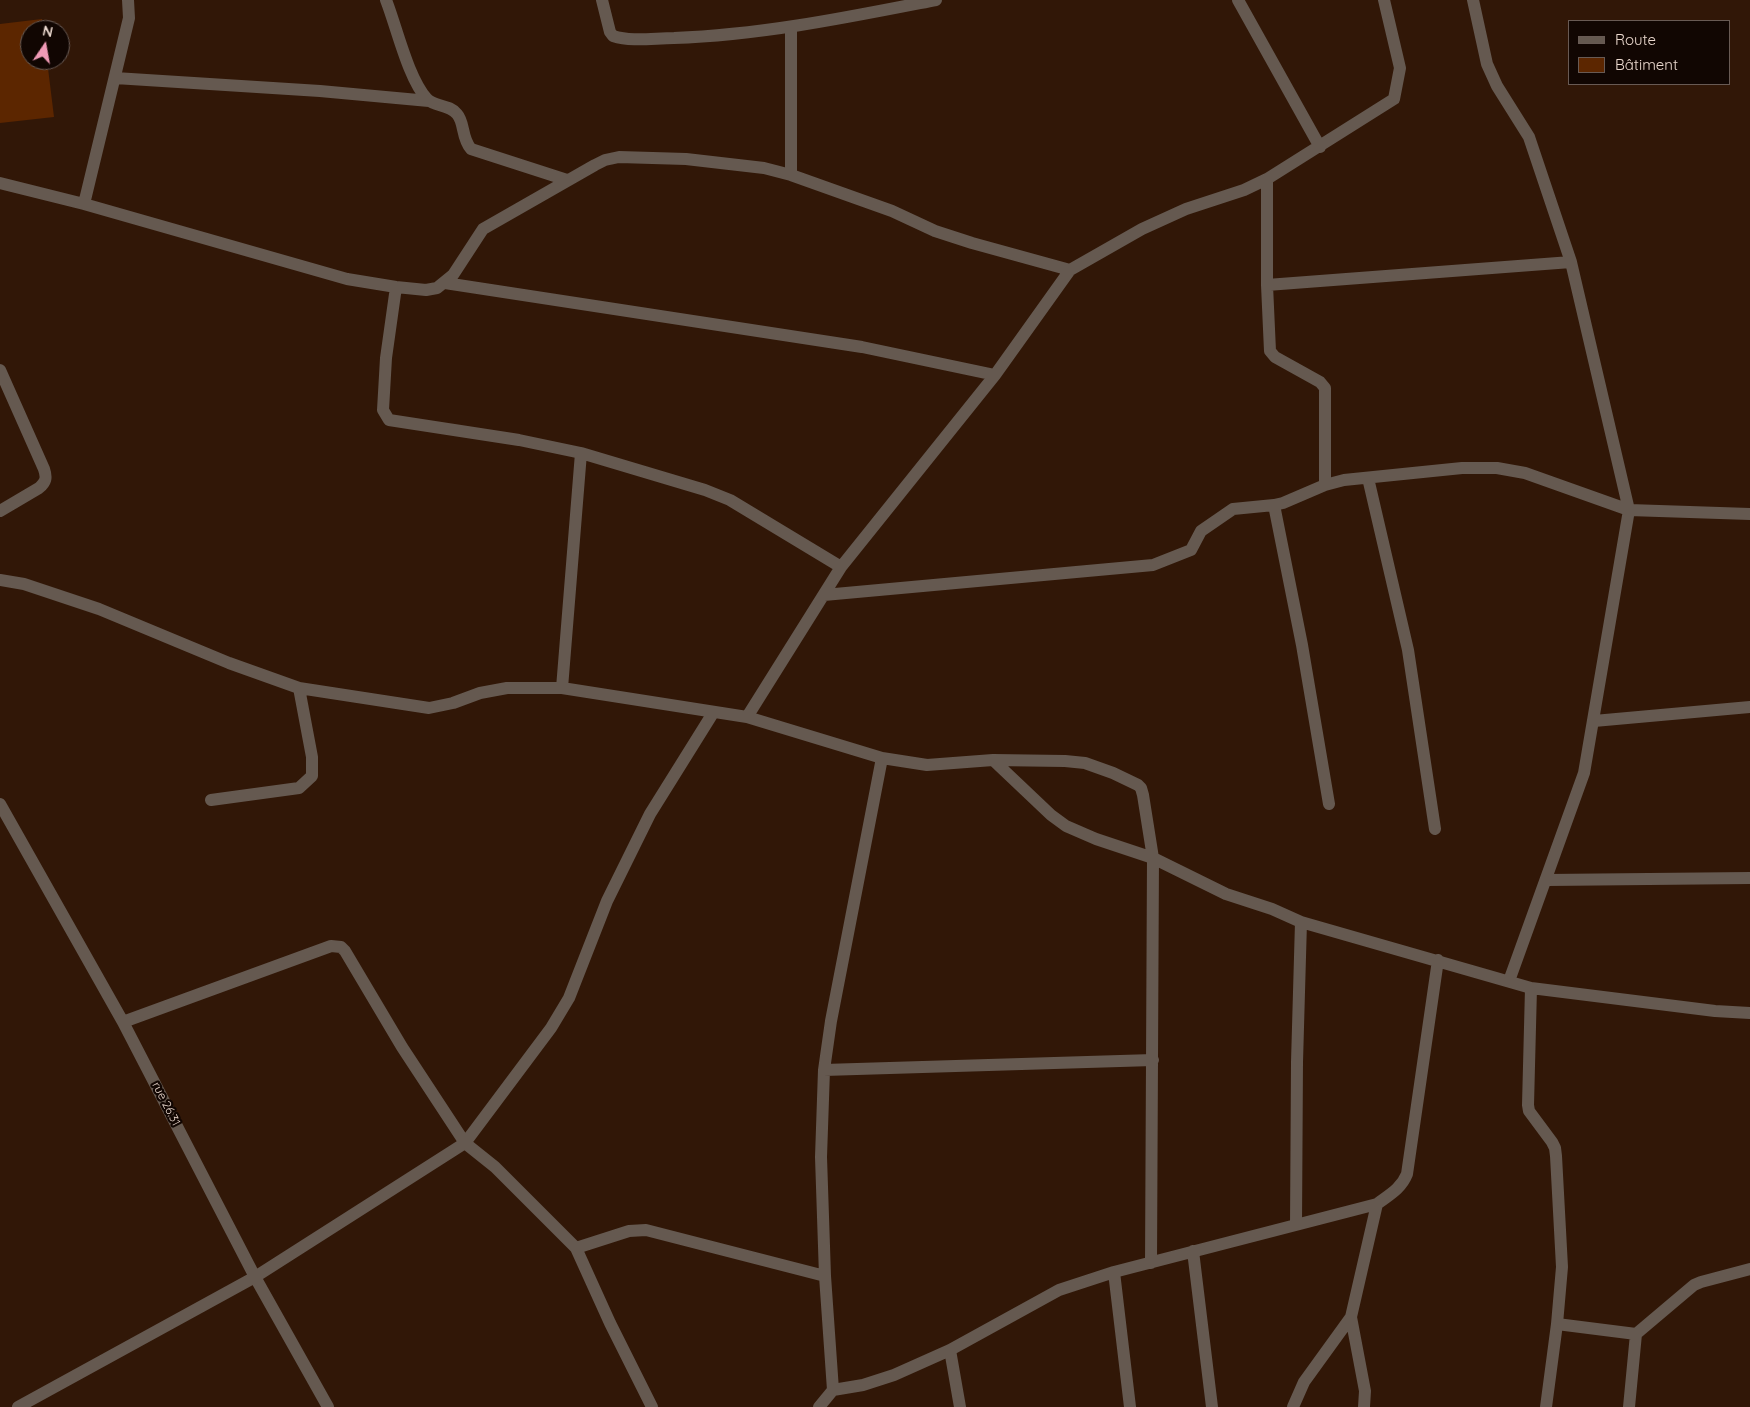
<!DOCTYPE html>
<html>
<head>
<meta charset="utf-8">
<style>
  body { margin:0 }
  #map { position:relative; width:1750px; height:1407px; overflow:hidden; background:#311707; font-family:Quicksand,sans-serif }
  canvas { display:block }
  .legend { position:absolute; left:1568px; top:20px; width:162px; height:65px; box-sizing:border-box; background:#110602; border:1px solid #685a54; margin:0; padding:6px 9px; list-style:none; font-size:15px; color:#ead8ce }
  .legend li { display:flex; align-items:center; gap:10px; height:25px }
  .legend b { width:25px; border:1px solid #685a54 }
  .north { position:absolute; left:20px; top:20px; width:50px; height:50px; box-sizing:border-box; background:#110602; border:1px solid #685a54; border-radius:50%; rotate:12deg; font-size:14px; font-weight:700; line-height:20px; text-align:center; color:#ead8ce }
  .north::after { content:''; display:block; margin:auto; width:18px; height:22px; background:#f09ab6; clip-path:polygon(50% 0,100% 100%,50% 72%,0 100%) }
</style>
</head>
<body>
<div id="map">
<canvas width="1750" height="1407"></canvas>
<ul class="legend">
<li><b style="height:6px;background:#655950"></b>Route</li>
<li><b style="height:14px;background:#5c2600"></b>Bâtiment</li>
</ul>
<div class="north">N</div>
</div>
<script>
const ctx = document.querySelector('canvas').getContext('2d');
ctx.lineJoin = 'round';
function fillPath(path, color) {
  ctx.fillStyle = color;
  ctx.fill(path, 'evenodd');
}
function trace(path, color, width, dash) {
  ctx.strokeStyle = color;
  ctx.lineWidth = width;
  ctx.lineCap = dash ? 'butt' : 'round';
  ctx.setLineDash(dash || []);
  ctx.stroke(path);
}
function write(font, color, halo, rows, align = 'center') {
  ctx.font = font + ' Quicksand,sans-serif';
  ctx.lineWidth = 4.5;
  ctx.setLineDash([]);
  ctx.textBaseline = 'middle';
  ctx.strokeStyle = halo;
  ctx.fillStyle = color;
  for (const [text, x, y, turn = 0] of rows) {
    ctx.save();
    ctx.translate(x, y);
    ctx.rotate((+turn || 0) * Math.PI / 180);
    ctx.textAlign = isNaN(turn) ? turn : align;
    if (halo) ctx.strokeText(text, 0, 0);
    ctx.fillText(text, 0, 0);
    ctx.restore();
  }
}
fillPath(new Path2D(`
  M 42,19 L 43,30 L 30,30 L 30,60 L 47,60 L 54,117 L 0,123 L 0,24 Z`), '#5c2600');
trace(new Path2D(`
  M 386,0 C 397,28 408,78 427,99 C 435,107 449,104 457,114 C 465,123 461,137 471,149 L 567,180
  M 602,0 L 610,32 L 613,36 C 632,42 654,38 674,38 C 762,35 849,17 936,0
  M 1238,0 L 1320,147
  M 1473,0 L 1487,64 L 1497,86 L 1529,137 L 1571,262 L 1629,510 L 1584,773 L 1509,981
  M 791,27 L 791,175
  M 115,78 L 320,91 L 429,101
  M 1267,179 L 1267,285 L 1270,351 L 1275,357 L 1320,382 L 1325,388 L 1325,485 L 1344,480 L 1462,468 L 1497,468 L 1525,473 L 1629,510 L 1750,514
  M 0,183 L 84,204 L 347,279 L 396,287 L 426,290 L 437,288 L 453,275 L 483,229 L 595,165 L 605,160 L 619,157 L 686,159 L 764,168 L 791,175 L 892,211 L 935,231 L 972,243 L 1070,270
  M 84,204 L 129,18 L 128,0
  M 445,283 L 862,347 L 995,375
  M 1267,285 L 1571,262
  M 396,287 L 386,358 L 383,410 L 389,420 L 519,440 L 581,453 L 705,490 L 730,500 L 841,567
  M 0,370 L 44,469 C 47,478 46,482 39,488 L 0,511
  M 1368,478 L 1408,650 L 1435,829
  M 1325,485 L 1283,503 L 1274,505 L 1302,645 L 1329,804
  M 0,580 L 24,584 L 99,609 L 229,663 L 299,688 L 429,708 L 453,703 L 480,693 L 507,688 L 562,688 L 747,717 L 882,758 L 927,765 L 993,760 L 1065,761 L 1085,763 L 1113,773 L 1138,785 L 1141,788 L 1143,795 L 1153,858 L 1151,1263
  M 824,595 L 1153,565 L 1191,550 L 1201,531 L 1233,509 L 1274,505
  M 562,688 L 581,453
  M 747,717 L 841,567 L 995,375 L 1070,270 L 1142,229 L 1186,209 L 1244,190 L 1267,179 L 1394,99 L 1400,68 L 1384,0
  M 1594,721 L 1750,707
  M 993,760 L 1051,815 L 1066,826 L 1096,839 L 1153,858 L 1226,894 L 1272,909 L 1301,922 L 1531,988 L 1715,1011 L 1750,1013
  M 211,800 L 299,788 L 312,776 L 312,757 L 299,688
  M 0,804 L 123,1022 L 255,1277 L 328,1407
  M 1547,880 L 1750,878
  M 1531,988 L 1528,1105 L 1529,1111 L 1552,1142 L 1555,1148 L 1556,1156 L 1562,1267 L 1557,1324 L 1546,1407
  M 123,1022 L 331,946 L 341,947 L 345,951 L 402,1047 L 465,1143 L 495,1167 L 576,1248 L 610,1323 L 652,1407
  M 824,1070 L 1153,1060
  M 1296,1225 L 1297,1062 L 1301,922
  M 576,1248 L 629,1231 L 646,1230 L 825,1276
  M 1193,1251 L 1212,1407
  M 1114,1272 L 1130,1407
  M 1351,1317 L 1365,1391 L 1364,1407
  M 1557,1324 L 1636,1334 L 1694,1285 L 1701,1282 L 1750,1269
  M 950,1350 L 960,1407
  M 833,1390 L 825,1276 L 821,1157 L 824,1070 L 831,1021 L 882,758
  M 18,1407 L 255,1277 L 465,1143 L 551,1028 L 569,998 L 607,901 L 650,814 L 713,713
  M 819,1407 L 833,1390 L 863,1385 L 894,1375 L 950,1350 L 1059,1290 L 1114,1272 L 1377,1204 C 1389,1195 1401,1189 1407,1174 L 1438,960
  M 1293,1407 L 1304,1382 L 1351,1317 L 1377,1204
  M 1629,1407 L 1636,1334`), '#655950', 12);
write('12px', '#ead8ce', '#110602', [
  ["rue 26.31",166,1104,63]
]);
</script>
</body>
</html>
